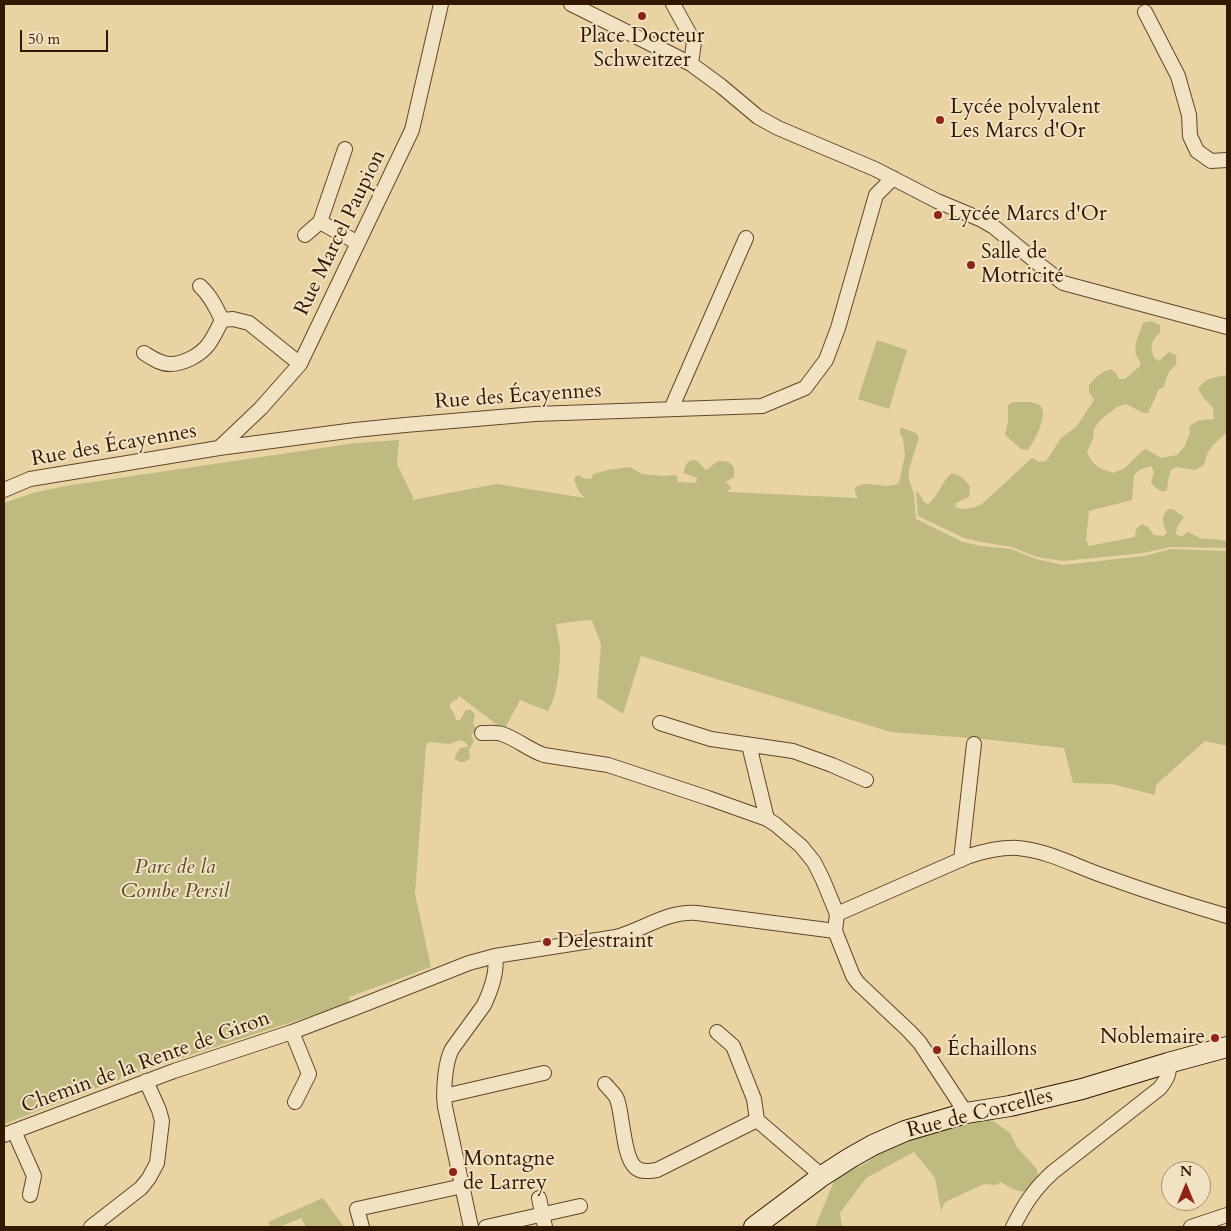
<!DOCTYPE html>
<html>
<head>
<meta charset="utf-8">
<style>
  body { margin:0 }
  #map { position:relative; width:1231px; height:1231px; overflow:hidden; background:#ead3a2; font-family:Cardo,serif }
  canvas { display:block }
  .frame { position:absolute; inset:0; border:5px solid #321701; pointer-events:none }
  .north { position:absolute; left:1161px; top:1161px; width:50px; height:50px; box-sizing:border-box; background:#f1e2c3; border:1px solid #a59175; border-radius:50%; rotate:0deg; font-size:14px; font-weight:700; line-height:20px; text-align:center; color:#321701 }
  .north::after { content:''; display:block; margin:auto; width:18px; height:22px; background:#8f2418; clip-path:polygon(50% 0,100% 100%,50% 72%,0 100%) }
  .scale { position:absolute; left:20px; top:30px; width:88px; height:22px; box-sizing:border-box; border:2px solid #321701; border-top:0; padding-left:6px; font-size:15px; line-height:18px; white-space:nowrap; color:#321701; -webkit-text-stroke:4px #f1e2c3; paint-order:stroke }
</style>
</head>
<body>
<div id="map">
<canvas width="1231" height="1231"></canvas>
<div class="frame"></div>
<div class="north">N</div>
<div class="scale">50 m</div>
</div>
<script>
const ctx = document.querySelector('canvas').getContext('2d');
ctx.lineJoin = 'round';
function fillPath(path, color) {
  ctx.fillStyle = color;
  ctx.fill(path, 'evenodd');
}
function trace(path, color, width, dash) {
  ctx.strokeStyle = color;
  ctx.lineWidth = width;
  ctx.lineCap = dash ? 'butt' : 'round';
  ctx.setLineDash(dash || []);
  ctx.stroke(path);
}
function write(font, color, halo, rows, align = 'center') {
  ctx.font = font + ' Cardo,serif';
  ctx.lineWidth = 4;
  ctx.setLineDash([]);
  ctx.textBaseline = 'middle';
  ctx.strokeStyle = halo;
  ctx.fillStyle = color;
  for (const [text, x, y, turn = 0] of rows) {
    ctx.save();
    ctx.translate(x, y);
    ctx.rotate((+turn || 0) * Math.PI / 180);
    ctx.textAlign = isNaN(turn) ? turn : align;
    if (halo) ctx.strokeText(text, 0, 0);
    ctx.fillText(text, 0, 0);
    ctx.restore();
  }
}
fillPath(new Path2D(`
  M 1150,321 L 1160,325 L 1160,333 C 1151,340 1150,347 1154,358 L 1159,361 L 1169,352 L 1176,355 C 1178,370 1173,364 1168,374 C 1166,378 1165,383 1164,387 L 1159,389 L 1148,413 L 1143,413 L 1126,404 L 1117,407 L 1100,420 L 1094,429 L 1093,438 L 1087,452 C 1093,466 1099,468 1113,473 L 1125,468 L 1142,451 L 1146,449 L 1161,458 L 1177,455 L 1185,446 L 1190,432 L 1189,427 C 1197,419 1203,420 1214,419 L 1213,408 L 1203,397 L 1198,389 C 1207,377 1213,378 1227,375 L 1227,432 C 1214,445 1208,446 1204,465 L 1195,470 L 1176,467 L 1171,470 L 1168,481 L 1167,490 L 1163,492 L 1156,488 L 1151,483 L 1154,472 L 1151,466 L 1141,469 L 1134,475 L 1132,500 L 1089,511 L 1086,540 L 1089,546 L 1135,537 L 1136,529 L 1142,524 L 1148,527 L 1154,535 L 1163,536 L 1167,533 C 1163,523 1160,519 1168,509 L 1173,509 L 1184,517 L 1177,527 L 1176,534 L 1181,537 L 1188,532 L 1202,539 L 1213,539 L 1227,541 L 1227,548 L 1171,547 L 1143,553 L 1063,561 L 1037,557 L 1012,547 L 981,542 L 964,538 L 918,516 L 916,492 L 918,492 L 924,502 L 928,504 C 939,496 941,482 952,473 L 962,477 L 970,486 L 969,497 L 956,503 L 955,507 C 965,511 973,508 982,504 L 1032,458 L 1039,462 L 1046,461 L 1051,454 L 1060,439 L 1077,426 L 1094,400 L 1089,392 L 1089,385 C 1095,378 1101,372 1111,369 L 1116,373 L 1119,379 L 1125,379 L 1140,366 L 1140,361 C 1130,351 1139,335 1143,323 Z
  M 877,340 L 907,350 L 889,409 L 858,399 Z
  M 1013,402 L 1031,402 L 1040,405 C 1041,407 1043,410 1043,412 C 1044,422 1034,442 1028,450 L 1021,449 L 1005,435 L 1008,421 L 1008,405 Z
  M 900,427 L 916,433 L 919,437 L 909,469 L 909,479 L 914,495 L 916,519 L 963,542 L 981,546 L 1011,549 L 1036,559 L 1063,565 L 1144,556 L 1171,549 L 1227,551 L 1227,746 L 1205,741 L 1156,785 L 1155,795 L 1112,784 L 1073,783 L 1064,748 L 983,739 L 891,732 L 641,656 L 623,714 L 597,697 L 601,644 L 592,621 L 587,620 L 556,624 C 557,632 559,640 560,648 C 560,668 558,693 548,711 L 520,700 L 504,730 L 458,695 L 458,699 L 453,701 L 450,705 L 450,708 L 454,713 L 456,720 L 460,720 L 466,710 L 471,710 L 475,715 L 473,724 L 477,729 L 471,735 L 474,741 L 469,750 L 470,758 C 465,763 460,763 455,759 L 455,756 L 460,748 L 467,747 L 468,745 L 465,742 L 460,740 L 450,744 L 429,742 L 426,746 L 415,894 L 431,967 L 349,997 L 350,1003 L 141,1071 L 4,1124 L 4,503 L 33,493 L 65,486 L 356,443 L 399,440 L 397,464 L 413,497 L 412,500 L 497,484 L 585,498 L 579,492 L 574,480 L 575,477 L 579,475 L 583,478 L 591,479 L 593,474 L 608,470 L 630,467 L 642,474 L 663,476 L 673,475 L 677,476 L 678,482 L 696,483 L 697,478 L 684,473 C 684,466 689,457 697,461 C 700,463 703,468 706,470 C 711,468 712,465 716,462 C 722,459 731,461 734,468 C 734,470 734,475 734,477 L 726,482 L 731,488 L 727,492 L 858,498 L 855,493 L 855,488 C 866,478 883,491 899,483 L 905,455 L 903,439 L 900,433 Z
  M 986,1116 L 1010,1133 L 1017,1147 L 1037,1169 L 1039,1186 L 1034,1192 C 1020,1193 1013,1190 1001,1182 L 996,1185 L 984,1184 L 945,1202 L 941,1211 L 935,1178 L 914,1152 L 866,1178 L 840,1213 L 842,1227 L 815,1227 L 837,1174 L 840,1169 L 859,1167 L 869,1161 L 881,1151 L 893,1145 Z
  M 323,1198 L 344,1227 L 306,1227 L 301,1218 L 279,1227 L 271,1227 L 268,1222 Z`), '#beba80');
const street = new Path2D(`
  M 571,4 L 691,64 L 721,86 L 758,117 L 778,128 L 875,169 L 937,201 L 980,219 L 994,227 L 1040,265 L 1063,283 L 1227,327
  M 673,4 L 694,42 L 691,64
  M 1145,12 L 1178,76 L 1189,115 L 1190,136 L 1197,151 L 1211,161 L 1227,160
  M 345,149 L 320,222 L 358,243
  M 305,235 L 320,222
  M 200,286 C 210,295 216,307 222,320
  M 222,320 L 233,319 L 249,323 L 300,364
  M 144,353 C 152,358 160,364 170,364 C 184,364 200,355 208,345 C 214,337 218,328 222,320
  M 671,409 L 746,238
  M 219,448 L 261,408 L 300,364 L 412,130 L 441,4
  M 4,490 L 30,479 L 219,448 L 355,430 L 405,425 L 535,414 L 762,406 L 805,388 L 826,360 L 838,328 L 876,195 L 893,178
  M 660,723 L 711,739 L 793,751 L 832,765 L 866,780
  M 482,733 C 488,733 496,732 502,734 C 517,739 529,750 544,755 L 608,765 L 708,798 L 767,819 L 775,824 L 801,846 L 814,862 L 823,880 L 837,914 L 835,931 L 853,976 L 858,983 L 909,1031 L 920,1043 L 966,1113
  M 749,745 L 767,819
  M 961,860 L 974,744
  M 837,914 L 969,856 C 985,851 1001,847 1018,848 C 1049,851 1075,866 1104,876 C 1145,891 1186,904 1227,916
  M 292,1032 L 309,1074 L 295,1102
  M 717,1032 L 733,1046 L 754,1099 L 757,1120 L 822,1176
  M 605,1084 C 609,1089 615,1094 617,1099 C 623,1115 623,1157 635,1167 C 641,1173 650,1171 657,1170 L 757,1120
  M 444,1096 L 544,1073
  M 14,1131 L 34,1176 L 30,1195
  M 4,1135 L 174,1071 L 292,1032 L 355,1008 L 469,963 L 495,956 L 616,937 C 643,930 668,910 697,913 L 835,931
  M 539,1198 L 545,1227
  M 91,1227 L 141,1188 L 149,1178 L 157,1163 L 162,1121 L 159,1110 L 146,1081
  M 362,1227 L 357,1209 L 463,1186
  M 471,1227 L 445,1107 C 443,1091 445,1062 452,1049 L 484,1005 C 491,990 498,972 495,956
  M 486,1227 L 580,1206
  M 1013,1227 C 1024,1205 1034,1189 1053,1172 L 1160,1088 C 1166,1080 1171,1073 1168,1063
  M 1191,1227 L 1227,1215`);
const secondary = new Path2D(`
  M 754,1227 L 822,1176 L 850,1158 L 873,1145 L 905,1131 L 966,1113 L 1010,1106 L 1082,1089 L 1168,1063 L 1227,1047`);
trace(street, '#604629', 16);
trace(secondary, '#321701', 22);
trace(street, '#f1e2c3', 14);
trace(secondary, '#f1e2c3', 20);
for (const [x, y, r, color] of [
  [642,16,5,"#8f2418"],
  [940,120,5,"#8f2418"],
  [938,215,5,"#8f2418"],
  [971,265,5,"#8f2418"],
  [547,942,5,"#8f2418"],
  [1215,1038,5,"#8f2418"],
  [937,1050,5,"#8f2418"],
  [453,1172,5,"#8f2418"]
]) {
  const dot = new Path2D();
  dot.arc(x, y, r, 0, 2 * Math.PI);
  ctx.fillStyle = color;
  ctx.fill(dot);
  trace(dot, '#f1e2c3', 2);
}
write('21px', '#321701', '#f1e2c3', [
  ["Place Docteur",642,37,"center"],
  ["Schweitzer",642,61,"center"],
  ["Lycée polyvalent",950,108],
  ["Les Marcs d'Or",950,132],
  ["Lycée Marcs d'Or",948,215],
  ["Salle de",981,253],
  ["Motricité",981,277],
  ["Delestraint",557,942],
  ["Noblemaire",1205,1038,"right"],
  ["Échaillons",947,1050],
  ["Montagne",463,1160],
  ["de Larrey",463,1184]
], 'left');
write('21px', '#321701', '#f1e2c3', [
  ["Rue Marcel Paupion",341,233,-64],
  ["Rue des Écayennes",518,397,-4],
  ["Rue des Écayennes",114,446,-10],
  ["Chemin de la Rente de Giron",146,1063,-20],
  ["Rue de Corcelles",980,1114,-14]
]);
write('italic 21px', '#5c4827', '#f1e2c3', [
  ["Parc de la",175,868],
  ["Combe Persil",175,892]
]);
</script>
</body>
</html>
